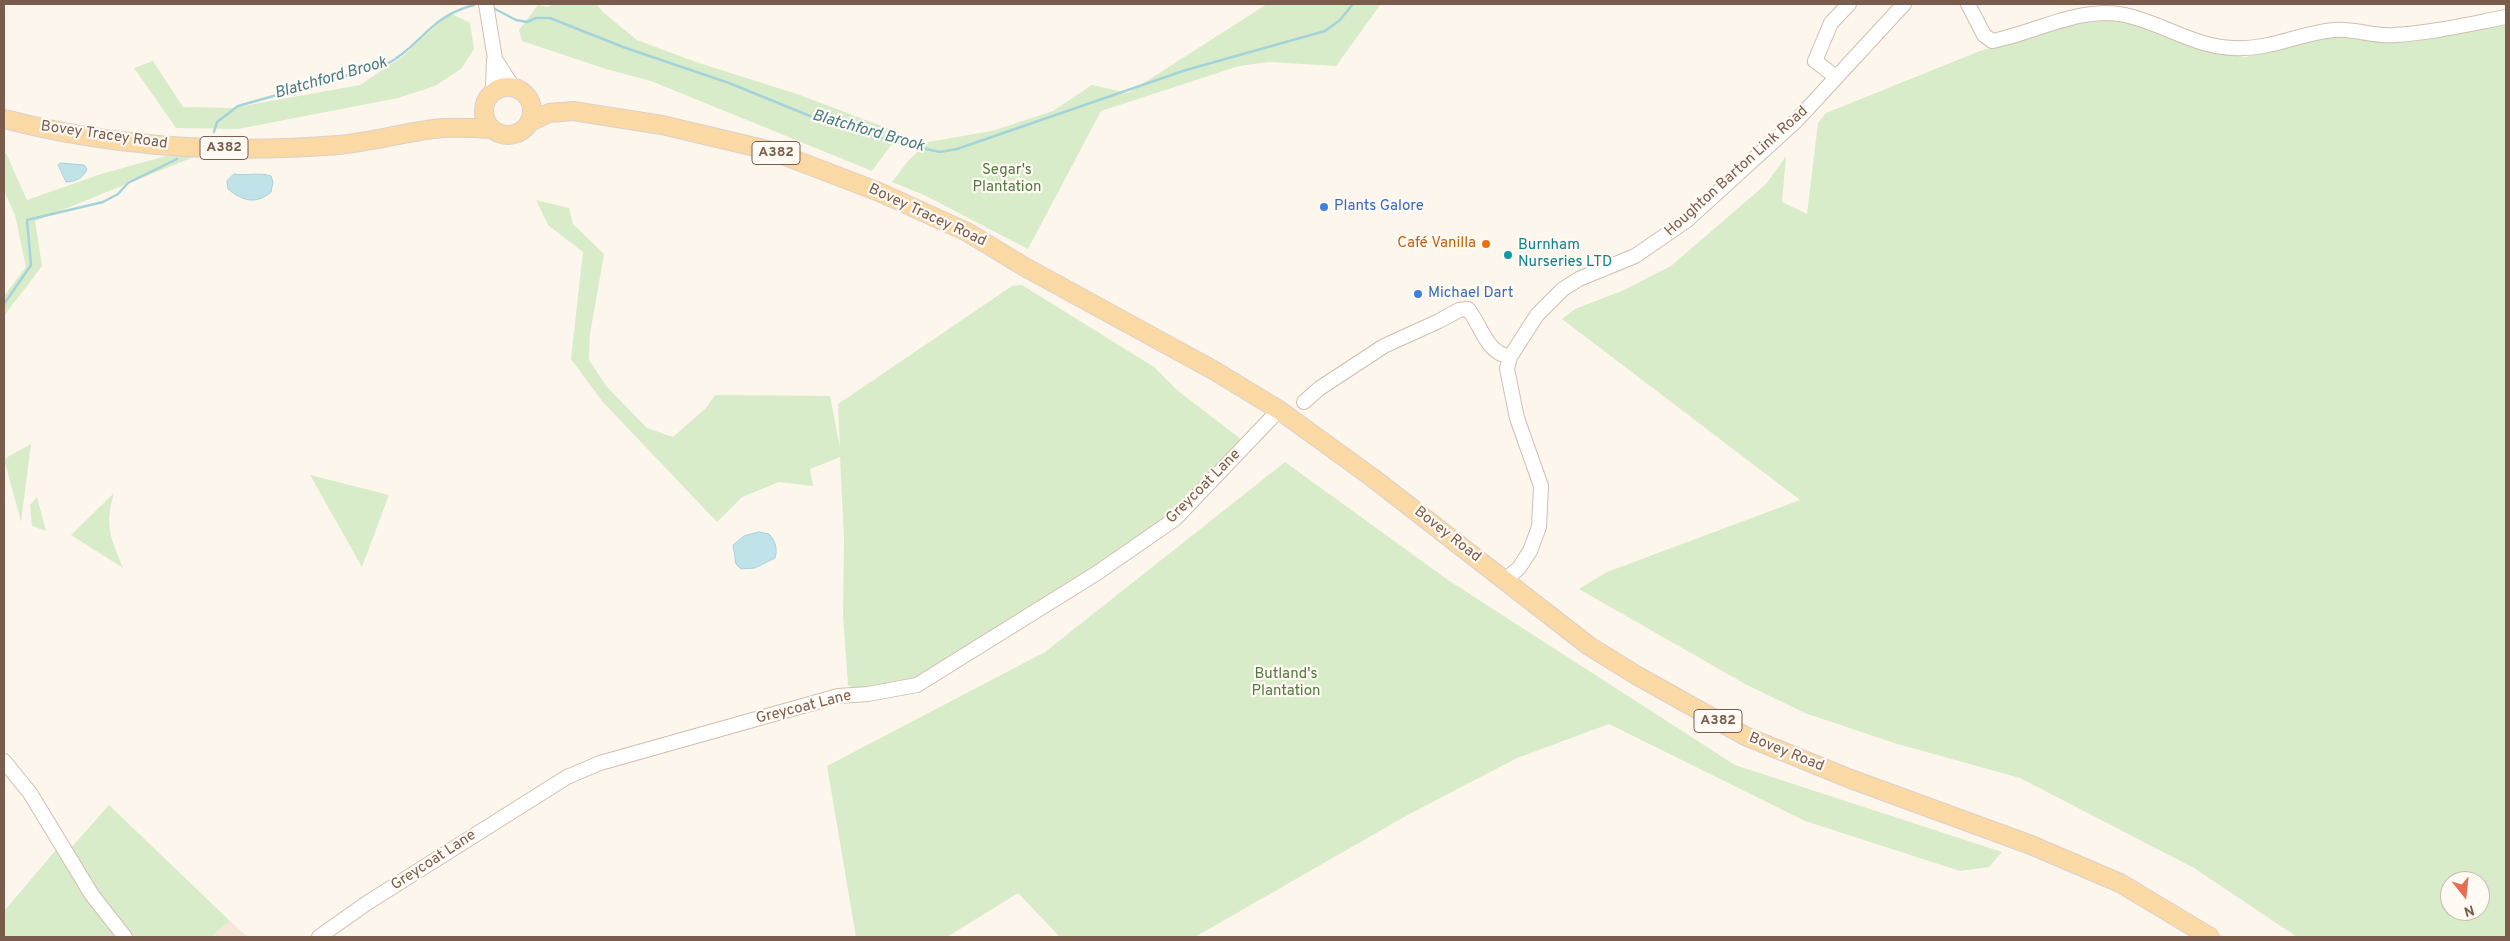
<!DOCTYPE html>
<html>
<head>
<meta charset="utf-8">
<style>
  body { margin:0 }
  #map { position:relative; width:2510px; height:941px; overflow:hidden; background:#fdf6ec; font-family:Overpass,sans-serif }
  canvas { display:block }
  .frame { position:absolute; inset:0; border:5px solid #7a5c4d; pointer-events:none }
  .north { position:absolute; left:2440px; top:871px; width:50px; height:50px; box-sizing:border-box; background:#fffaf3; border:1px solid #cabbb1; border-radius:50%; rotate:164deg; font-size:14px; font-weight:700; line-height:20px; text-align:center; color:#7a5c4d }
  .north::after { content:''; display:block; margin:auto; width:18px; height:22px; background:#e76f51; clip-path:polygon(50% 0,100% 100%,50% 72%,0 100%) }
</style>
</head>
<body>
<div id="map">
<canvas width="2510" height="941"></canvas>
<div class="frame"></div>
<div class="north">N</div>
</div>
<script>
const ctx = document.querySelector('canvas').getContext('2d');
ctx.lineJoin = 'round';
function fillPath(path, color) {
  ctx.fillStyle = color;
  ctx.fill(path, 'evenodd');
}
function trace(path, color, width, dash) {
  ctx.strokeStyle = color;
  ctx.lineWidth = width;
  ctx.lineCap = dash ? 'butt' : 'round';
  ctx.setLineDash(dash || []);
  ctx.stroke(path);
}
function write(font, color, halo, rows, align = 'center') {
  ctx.font = font + ' Overpass,sans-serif';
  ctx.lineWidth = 4.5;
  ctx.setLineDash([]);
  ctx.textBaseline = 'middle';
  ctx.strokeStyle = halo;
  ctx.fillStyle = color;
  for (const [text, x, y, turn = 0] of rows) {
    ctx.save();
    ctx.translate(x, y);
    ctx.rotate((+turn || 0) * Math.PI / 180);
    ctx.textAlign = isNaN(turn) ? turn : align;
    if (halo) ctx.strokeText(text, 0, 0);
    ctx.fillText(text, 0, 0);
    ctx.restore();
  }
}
fillPath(new Path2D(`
  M 230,921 L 248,937 L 211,937 Z`), '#f5e8da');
fillPath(new Path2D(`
  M 553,4 L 596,4 L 604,13 L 637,40 L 696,62 L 800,95 L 900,133 L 872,171 L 651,81 L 606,69 L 522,41 L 519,30 L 538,5 L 548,7 Z
  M 1267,4 L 1381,4 L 1336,66 L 1269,62 L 1239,66 L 1101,111 L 1028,249 L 924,195 L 892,182 L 908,161 L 928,142 L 992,131 L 1053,111 L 1092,85 L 1128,93 Z
  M 450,13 L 470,23 L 474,49 L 461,69 L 435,86 L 398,98 L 238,129 L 176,128 L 134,68 L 153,61 L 183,107 L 232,108 L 360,85 L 402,57 Z
  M 2118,19 L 2159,31 L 2215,53 L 2246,57 L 2337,34 L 2355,39 L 2393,41 L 2506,25 L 2506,937 L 2297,937 L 2194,868 L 2020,778 L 1894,743 L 1805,713 L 1747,685 L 1579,589 L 1607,572 L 1800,500 L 1562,319 L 1575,309 L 1624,290 L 1671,266 L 1766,184 L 1786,156 L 1782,202 L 1807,214 L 1818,123 L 1826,113 L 1980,51 L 2077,22 ZM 2450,881 L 2480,881 L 2480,911 L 2450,911 Z
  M 4,153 L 6,153 L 27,200 L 101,174 L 166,156 L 196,156 L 35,221 L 42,266 L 4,316 L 4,296 L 26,267 L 15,215 L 4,191 Z
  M 536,200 L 569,208 L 573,224 L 604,254 L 590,334 L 589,360 L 607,387 L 647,428 L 673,437 L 706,408 L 715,395 L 830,396 L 840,448 L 838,404 L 1012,286 L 1022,285 L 1154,367 L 1177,390 L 1242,440 L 1210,472 L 1206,482 L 1167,518 L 1136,543 L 915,679 L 856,690 L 848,685 L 843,615 L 844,539 L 840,457 L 810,469 L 813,486 L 779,482 L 742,497 L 717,522 L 602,401 L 571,359 L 583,252 L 548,225 Z
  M 31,444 L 21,522 L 4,459 Z
  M 1285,462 L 1448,580 L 1735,765 L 2002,852 L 1989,867 L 1960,871 L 1805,821 L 1609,724 L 1517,758 L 1404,817 L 1195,937 L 1060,937 L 1018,893 L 947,937 L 856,937 L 827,766 L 1045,652 Z
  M 310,475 L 389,495 L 362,567 Z
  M 114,493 C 104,526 111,538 123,568 L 71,535 Z
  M 37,497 L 46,531 L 32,526 L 30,505 Z
  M 109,805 L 230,921 L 211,937 L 133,937 L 92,885 L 71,848 Z
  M 56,850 L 96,912 L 117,937 L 4,937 L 4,911 Z`), '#d8ecc9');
const water = new Path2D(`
  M 61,163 L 84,165 L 87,169 C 84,178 75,182 66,182 L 58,165 Z
  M 234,174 C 246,176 261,172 271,176 L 273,182 L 271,192 C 256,205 242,201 228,189 L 227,181 Z
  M 759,532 L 769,534 C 775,540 778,549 775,558 L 755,568 L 741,569 L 736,564 L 733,545 L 744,536 Z`);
fillPath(water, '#bfe3e8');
trace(water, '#a5d3da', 1);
trace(new Path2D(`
  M 495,9 L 516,20 L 527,22 L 536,18 L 550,18 L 623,47 L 729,83 L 815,118 L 891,141 L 940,152 L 957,149 L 1186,70 L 1325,31 L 1340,20 L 1353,4
  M 214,132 L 217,122 L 238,106 L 387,64 C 422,45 430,16 474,5
  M 4,304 L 31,265 L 27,220 L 103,202 L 118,194 L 128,183 L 177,159`), '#a5d3da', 2.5);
const minor = new Path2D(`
  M 486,4 L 495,59 L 513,87
  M 1968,4 L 1984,35 L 1992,41 C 2034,33 2082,5 2125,15 C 2162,23 2195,47 2233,48 C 2272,50 2299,33 2334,30 C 2354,28 2374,37 2394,35 C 2432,33 2469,24 2506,17
  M 1836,77 L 1815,61 L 1831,23 L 1849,4
  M 490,94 L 493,88 L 494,60
  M 1304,402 L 1320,388 L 1384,346 L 1439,321 L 1459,310 L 1468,309 C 1482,326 1485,352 1510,357
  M 1505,580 L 1519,568 L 1530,551 L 1539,527 L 1541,486 L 1517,418 L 1507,369 L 1510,357 L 1537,315 L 1563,289 L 1579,279 L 1635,256 L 1686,221 L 1797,120 L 1904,4
  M 4,761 L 30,793 L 92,895 L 125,937
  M 319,937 L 367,903 L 567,777 L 600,763 L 838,696 L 868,694 L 917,685 L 1097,573 L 1175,519 L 1279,410`);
const major = new Path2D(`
  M484 111a24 24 0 1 1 48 0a24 24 0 1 1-48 0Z
  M 4,119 C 113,147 226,154 338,145 C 373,142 408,131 443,128 C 459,127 476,128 492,129
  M 530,122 L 549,113 L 573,111 L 662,125 L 772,151 L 879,192 L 967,232 L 1023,266 L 1215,371 L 1279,410 L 1373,478 L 1589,646 L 1636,675 L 1745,736 L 1848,778 L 2031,845 L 2120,883 L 2210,937`);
trace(minor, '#d1beb0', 16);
trace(major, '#dad1cd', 20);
trace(minor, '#fff', 14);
trace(major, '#fbd9a5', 18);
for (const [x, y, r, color] of [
  [1324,207,5,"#3f7fe0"],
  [1486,244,5,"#e8710a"],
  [1508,255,5,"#0f9aa8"],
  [1418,294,5,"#3f7fe0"]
]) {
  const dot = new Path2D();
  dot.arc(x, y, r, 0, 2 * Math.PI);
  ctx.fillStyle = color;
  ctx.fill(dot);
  trace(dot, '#fffaf3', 2);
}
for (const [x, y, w] of [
  [224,148,48],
  [776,153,48],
  [1718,721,48]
]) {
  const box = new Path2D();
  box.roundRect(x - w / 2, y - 11.5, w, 23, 4);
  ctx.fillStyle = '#fffaf3';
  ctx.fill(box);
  trace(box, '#7a5c4d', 1);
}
write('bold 14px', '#7a5c4d', null, [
  ["A382",224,148],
  ["A382",776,153],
  ["A382",1718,721]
]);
write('15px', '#7a5c4d', '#fffaf3', [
  ["Bovey Tracey Road",104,136,8],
  ["Houghton Barton Link Road",1737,172,-42],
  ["Bovey Tracey Road",927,216,25],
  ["Greycoat Lane",1204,487,-45],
  ["Bovey Road",1447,535,38],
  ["Greycoat Lane",804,708,-14],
  ["Bovey Road",1786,753,22],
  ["Greycoat Lane",434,861,-33]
]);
write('15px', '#537a41', '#fffaf3', [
  ["Segar's",1007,171],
  ["Plantation",1007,188],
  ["Butland's",1286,675],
  ["Plantation",1286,692]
]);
write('15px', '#366cbe', '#fffaf3', [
  ["Plants Galore",1334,207],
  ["Michael Dart",1428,294]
], 'left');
write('15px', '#c56008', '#fffaf3', [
  ["Café Vanilla",1476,244]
], 'right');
write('15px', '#0d838f', '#fffaf3', [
  ["Burnham",1518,246],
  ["Nurseries LTD",1518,263]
], 'left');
write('italic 16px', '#437c86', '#fffaf3', [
  ["Blatchford Brook",331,79,-16],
  ["Blatchford Brook",868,132,16]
]);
</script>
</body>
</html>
